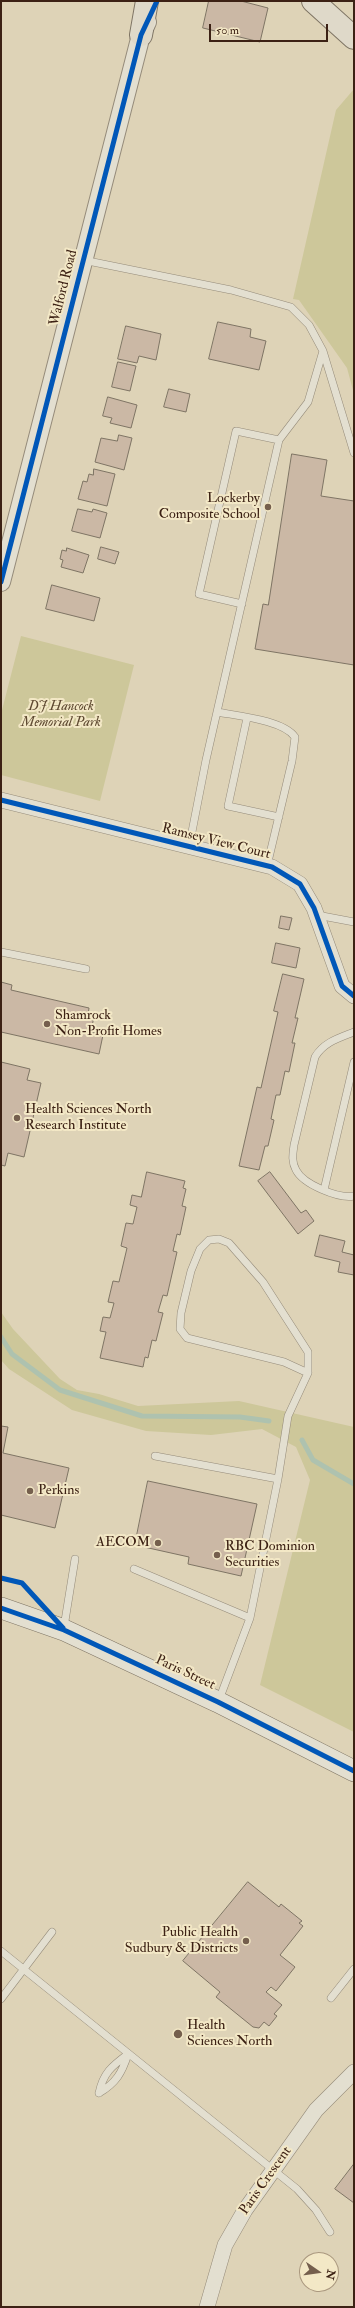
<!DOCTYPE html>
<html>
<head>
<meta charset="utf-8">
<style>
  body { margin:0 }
  #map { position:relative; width:355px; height:2308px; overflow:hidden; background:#ded3b7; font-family:"IM FELL Double Pica",serif }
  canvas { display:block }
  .frame { position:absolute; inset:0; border:2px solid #3c2114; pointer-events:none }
  .north { position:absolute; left:299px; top:2252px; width:40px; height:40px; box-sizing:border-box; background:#f3e8c6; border:1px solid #aa987f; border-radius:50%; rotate:103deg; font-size:11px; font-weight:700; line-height:16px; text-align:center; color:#3c2114 }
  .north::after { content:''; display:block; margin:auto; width:14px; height:18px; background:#755f4d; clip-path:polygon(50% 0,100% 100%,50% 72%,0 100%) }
  .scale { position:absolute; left:209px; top:24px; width:119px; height:18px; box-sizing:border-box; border:2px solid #3c2114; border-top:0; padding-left:5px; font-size:12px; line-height:14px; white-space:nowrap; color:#3c2114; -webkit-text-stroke:3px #f3e8c6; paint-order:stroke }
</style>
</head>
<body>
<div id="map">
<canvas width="355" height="2308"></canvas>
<div class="frame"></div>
<div class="north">N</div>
<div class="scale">50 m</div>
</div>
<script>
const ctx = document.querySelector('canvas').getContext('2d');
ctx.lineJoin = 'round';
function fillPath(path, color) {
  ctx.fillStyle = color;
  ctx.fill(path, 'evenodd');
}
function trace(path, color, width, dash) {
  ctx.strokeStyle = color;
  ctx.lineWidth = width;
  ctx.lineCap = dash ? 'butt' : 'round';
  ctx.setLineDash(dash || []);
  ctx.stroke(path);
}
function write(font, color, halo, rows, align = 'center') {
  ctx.font = font + ' "IM FELL Double Pica",serif';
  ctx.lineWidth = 4;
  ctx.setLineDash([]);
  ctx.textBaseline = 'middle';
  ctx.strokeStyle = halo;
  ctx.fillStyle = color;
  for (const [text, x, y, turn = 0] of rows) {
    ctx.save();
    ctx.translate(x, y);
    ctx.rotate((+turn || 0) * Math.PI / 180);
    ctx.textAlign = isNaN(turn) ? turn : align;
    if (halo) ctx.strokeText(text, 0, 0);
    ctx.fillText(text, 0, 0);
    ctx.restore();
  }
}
fillPath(new Path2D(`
  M 354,89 L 354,394 L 347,368 L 299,300 L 293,299 L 336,110 Z
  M 21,636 L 134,665 L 100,801 L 1,775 L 1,714 Z
  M 1,1312 L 13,1329 L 60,1379 L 77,1390 L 99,1394 L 138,1406 L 239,1401 L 354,1427 L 354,1732 L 260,1685 L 310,1480 L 296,1447 L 262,1429 L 211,1435 L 146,1431 L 72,1410 L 9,1369 L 1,1360 Z`), '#cdc79a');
trace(new Path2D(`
  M 1,1337 L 12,1354 L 60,1390 L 142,1416 L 240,1417 L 269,1421
  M 302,1440 L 313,1460 L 354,1484`), '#aec2af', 5);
const building = new Path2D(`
  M 209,1 L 241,1 L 268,8 L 260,42 L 203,28 Z
  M 218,322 L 251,329 L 250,337 L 266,341 L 259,370 L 209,359 Z
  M 126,326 L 161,334 L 156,360 L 139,356 L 137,363 L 118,359 Z
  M 118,362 L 136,366 L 130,391 L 112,387 Z
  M 169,389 L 190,394 L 186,412 L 164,407 Z
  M 108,397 L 137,405 L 131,428 L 110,423 L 112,418 L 103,416 Z
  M 119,435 L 132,438 L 124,470 L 95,462 L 101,438 L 117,441 Z
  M 292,454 L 327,460 L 321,496 L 354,501 L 354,665 L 255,649 L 263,604 L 268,605 Z
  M 94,469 L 115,474 L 107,506 L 78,499 L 83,481 L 87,482 L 89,474 L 93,475 Z
  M 78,509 L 92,512 L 93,509 L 107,513 L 100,538 L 72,531 Z
  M 101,547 L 119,552 L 115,564 L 98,559 Z
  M 67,548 L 89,555 L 83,573 L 61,567 L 63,560 L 60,559 L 62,550 L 66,551 Z
  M 52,585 L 100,598 L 94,621 L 46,609 Z
  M 281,916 L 292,918 L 289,930 L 279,928 Z
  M 276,943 L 300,948 L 296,968 L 272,963 Z
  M 283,974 L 304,979 L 295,1018 L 298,1018 L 292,1043 L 295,1043 L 289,1072 L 285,1071 L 280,1095 L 276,1095 L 271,1119 L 274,1120 L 268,1146 L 265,1146 L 259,1170 L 239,1166 L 257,1087 L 261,1088 L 278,1012 L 274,1011 Z
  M 1,982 L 12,985 L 11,990 L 89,1008 L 88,1015 L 94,1016 L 91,1032 L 103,1035 L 99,1054 L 1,1032 Z
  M 1,1062 L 30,1069 L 27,1080 L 41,1083 L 24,1157 L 8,1153 L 5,1166 L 1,1165 Z
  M 147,1172 L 185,1181 L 183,1188 L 186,1189 L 182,1206 L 186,1207 L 180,1235 L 177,1234 L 173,1251 L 177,1252 L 167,1296 L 163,1295 L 158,1312 L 163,1313 L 156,1341 L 152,1340 L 148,1358 L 145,1357 L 143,1367 L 100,1358 L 106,1332 L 100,1331 L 103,1317 L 110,1318 L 114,1303 L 108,1302 L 113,1281 L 119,1282 L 127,1248 L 121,1246 L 126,1223 L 133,1224 L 137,1207 L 130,1205 L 132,1195 L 141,1197 Z
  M 270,1172 L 301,1213 L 306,1210 L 314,1221 L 298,1234 L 258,1181 Z
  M 320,1235 L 345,1241 L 342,1252 L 354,1255 L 354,1275 L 338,1272 L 340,1262 L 315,1256 Z
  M 1,1426 L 8,1427 L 3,1453 L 69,1468 L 55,1528 L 1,1515 Z
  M 148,1481 L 257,1504 L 241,1576 L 188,1564 L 189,1557 L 135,1545 Z
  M 248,1882 L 279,1907 L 281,1904 L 302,1921 L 299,1923 L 303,1926 L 280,1955 L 295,1967 L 276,1991 L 271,1987 L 266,1992 L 282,2005 L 274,2014 L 277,2016 L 269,2026 L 264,2022 L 259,2028 L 253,2027 L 216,1997 L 220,1992 L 183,1961 Z
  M 354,2164 L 354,2203 L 335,2189 Z`);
fillPath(building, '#cbb8a5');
trace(building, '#7e7464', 1);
const service = new Path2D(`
  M 83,260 L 231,290 L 291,307 L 309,325 L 323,351 L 308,402 L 279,440 L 206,760 L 189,847
  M 323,351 L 354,453
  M 242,604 L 199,594 L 236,431 L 279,440
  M 217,712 C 238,716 283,720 295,737 L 292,761 L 267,866
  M 247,718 L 228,806 L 279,817
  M 317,915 L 354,922
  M 1,952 L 86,969
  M 354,1032 C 339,1038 324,1042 315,1057 L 294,1145 C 293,1153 291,1161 296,1170 C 303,1184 338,1199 354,1196
  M 324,1190 L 354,1062
  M 155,1456 L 278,1479 L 250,1618
  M 278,1479 L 288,1416 L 308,1373 L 308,1352 L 263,1282 L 229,1243 L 219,1239 L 209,1240 L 200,1249 L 191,1271 L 181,1313 L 180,1329 L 187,1338 L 284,1362 L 308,1373
  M 134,1569 L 250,1618 L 219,1700
  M 64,1627 L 75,1559
  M 1,1951 L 297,2189 L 316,2210 L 330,2232
  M 331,1998 L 354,1969
  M 1,1999 L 52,1932
  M 99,2093 C 116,2083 122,2073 128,2054
  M 99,2093 C 103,2073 112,2066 128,2054`);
const minor = new Path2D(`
  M 1,800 L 272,867 L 300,884 L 314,908 L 342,986 L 354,996
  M 207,2307 L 225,2245 L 245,2210 L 316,2110 L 354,2072`);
const tertiary = new Path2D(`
  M 1,582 L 141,35 L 147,22`);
const secondary = new Path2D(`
  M 1,1608 L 64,1630 L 218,1702 L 354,1771`);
const primary = new Path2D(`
  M 313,1 L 354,38
  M 141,35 L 147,1`);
trace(service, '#958b7a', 8);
trace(minor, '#958b7a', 16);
trace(tertiary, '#958b7a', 20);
trace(secondary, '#7e7464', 22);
trace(primary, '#7e7464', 24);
trace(service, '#e3dfd0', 7);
trace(minor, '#e3dfd0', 15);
trace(tertiary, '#e3dfd0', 18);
trace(secondary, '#e3dfd0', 21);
trace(primary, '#dfd9c9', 22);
trace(new Path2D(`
  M 1,582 L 141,35 L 157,1
  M 1,800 L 272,867 L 300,884 L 314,908 L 342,986 L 354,996
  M 1,1578 L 22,1583 L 63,1628
  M 1,1608 L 64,1630 L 218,1702 L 354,1771`), '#0057b8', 5);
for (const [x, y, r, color] of [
  [268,507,4,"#755f4d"],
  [47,1024,4,"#755f4d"],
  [17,1118,4,"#755f4d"],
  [30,1491,4,"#755f4d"],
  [158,1543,4,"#755f4d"],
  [217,1555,4,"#755f4d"],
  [246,1941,4,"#755f4d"],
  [178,2034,5,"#755f4d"]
]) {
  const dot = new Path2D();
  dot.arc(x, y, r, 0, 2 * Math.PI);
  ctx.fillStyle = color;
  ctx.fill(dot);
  trace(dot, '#f3e8c6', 1.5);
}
write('14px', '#3c2114', '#f3e8c6', [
  ["Walford Road",64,288,-76],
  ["Ramsey View Court",216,842,14],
  ["Paris Street",185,1673,25],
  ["Paris Crescent",266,2181,-55]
]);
write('14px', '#3c2114', '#f3e8c6', [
  ["Lockerby",260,499,"right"],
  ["Composite School",260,515,"right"],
  ["Shamrock",55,1016],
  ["Non-Profit Homes",55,1032],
  ["Health Sciences North",25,1110],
  ["Research Institute",25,1126],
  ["Perkins",38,1491],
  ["AECOM",150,1543,"right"],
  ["RBC Dominion",225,1547],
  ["Securities",225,1563],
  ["Public Health",238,1933,"right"],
  ["Sudbury & Districts",238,1949,"right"],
  ["Health",187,2026],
  ["Sciences North",187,2042]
], 'left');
write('italic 14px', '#5d4830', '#f3e8c6', [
  ["DJ Hancock",61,707],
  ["Memorial Park",61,723]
]);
</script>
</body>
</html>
